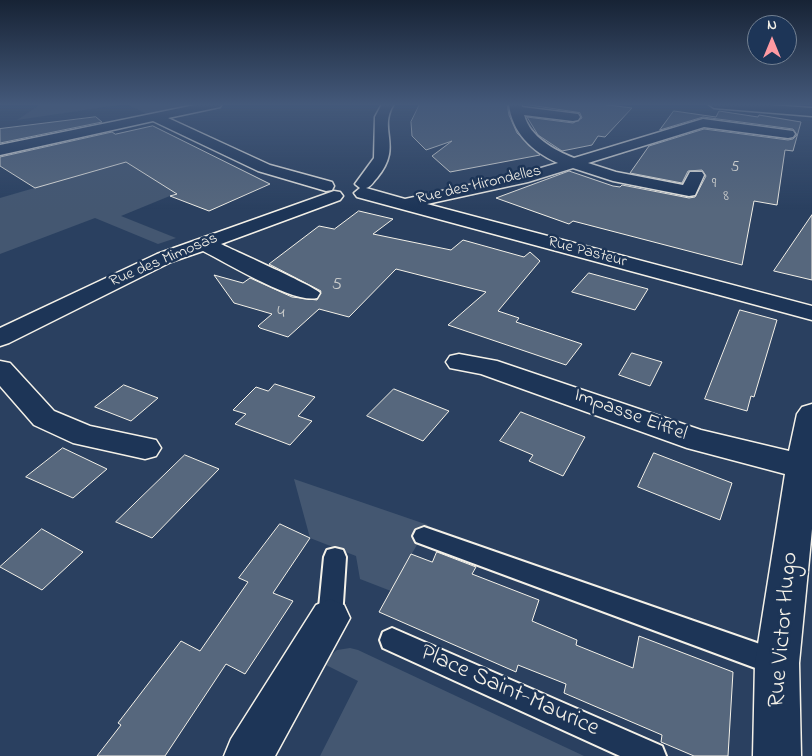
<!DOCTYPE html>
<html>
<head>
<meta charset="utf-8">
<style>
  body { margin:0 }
  #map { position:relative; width:812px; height:756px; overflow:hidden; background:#2a4060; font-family:"Indie Flower",sans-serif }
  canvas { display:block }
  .north { position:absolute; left:747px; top:15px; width:50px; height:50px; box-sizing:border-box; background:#1d3557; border:1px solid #738091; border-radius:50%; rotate:0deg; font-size:14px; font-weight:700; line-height:20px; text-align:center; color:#f4f1e8 }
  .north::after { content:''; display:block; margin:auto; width:18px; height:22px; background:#ff9aa2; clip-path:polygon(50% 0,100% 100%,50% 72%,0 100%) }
</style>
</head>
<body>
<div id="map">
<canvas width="812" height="756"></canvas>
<div class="north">N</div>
</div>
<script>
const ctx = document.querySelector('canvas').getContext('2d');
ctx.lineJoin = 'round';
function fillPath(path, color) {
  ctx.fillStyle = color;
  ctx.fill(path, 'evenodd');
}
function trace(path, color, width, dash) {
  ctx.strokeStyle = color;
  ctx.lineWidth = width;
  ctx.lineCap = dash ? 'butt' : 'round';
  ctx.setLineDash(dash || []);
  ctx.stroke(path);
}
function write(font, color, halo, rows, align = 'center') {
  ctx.font = font + ' "Indie Flower",sans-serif';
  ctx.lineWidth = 5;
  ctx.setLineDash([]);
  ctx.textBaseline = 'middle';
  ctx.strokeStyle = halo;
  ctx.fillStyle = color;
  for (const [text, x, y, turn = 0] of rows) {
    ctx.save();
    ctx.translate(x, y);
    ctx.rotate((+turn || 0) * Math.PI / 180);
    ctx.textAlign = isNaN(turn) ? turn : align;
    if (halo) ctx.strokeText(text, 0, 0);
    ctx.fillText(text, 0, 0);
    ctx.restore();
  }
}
fillPath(new Path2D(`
  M 41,104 L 197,104 L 147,114 L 126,104 L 17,120 Z
  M 110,152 L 177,193 L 121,216 L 176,238 L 158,244 L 95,218 L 0,254 L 0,198 L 103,168 Z
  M 294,479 L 428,525 L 391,591 L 360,579 L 356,556 L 310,538 Z
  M 350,648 L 358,650 L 584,756 L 320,756 L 358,681 L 322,663 L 337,650 Z`), '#445771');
const building = new Path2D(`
  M 420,104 L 507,104 L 509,115 L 517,133 L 540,155 L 450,172 L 432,156 L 452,141 L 426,150 L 412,136 L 411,122 Z
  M 523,104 L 601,104 L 632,108 L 605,137 L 598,136 L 592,145 L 562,151 L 538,135 L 527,117 L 573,123 L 582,118 L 580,113 Z
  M 674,111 L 716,117 L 719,111 L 758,117 L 759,115 L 801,122 L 793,151 L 785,150 L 777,205 L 754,201 L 742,265 L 573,221 L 569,224 L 496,198 L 569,171 L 613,186 L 620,187 L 622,185 L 689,198 L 695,197 L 706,176 L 702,170 L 688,171 L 682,183 L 630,173 L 649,146 L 704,129 L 788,140 L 793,139 L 797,135 L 793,129 L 703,117 L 660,130 Z
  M 96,117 L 102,122 L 0,143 L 0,129 Z
  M 153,126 L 270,184 L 209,211 L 170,196 L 177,194 L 126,162 L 35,188 L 0,166 L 0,157 L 112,132 L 115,134 Z
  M 359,211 L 393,219 L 373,234 L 451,250 L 463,240 L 524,257 L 530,252 L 540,261 L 498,311 L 519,318 L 516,322 L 582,344 L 566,365 L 448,325 L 486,292 L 396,269 L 349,317 L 319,309 L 288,337 L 260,328 L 258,326 L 272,314 L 234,303 L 214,275 L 243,283 L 250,278 L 292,297 L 317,300 L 321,291 L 269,264 L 319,226 L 334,229 Z
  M 812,215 L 812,280 L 774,271 Z
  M 589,273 L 648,289 L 635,310 L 572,292 Z
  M 740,310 L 777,320 L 754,397 L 751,396 L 747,411 L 705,399 Z
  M 632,353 L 662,362 L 650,386 L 619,375 Z
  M 275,384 L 315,397 L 298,416 L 312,421 L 290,445 L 235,424 L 246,414 L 233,410 L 256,387 L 268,391 Z
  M 124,385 L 158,398 L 131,421 L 95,407 Z
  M 394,389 L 449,411 L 423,441 L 367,416 Z
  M 521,412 L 585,437 L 563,476 L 529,461 L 533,455 L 500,441 Z
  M 63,448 L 107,469 L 73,498 L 26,477 Z
  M 654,453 L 732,483 L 720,520 L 638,487 Z
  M 185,455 L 219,469 L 152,538 L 116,522 Z
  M 280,524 L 310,538 L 273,593 L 293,601 L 245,674 L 226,664 L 165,756 L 97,756 L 121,725 L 118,723 L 181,641 L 200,651 L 248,582 L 239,578 Z
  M 42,529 L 83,552 L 42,590 L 0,567 Z
  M 437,552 L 476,567 L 472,574 L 539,600 L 532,621 L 577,640 L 576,645 L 633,668 L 639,636 L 733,672 L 728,756 L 694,756 L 661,742 L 662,735 L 564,693 L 566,684 L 518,665 L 516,672 L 379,612 L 411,554 L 432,562 Z`);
fillPath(building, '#56677d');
trace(building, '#f4f1e8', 1);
const service = new Path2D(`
  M 424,527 L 777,650 L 786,654 L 790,663 L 786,672 L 777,676 L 416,542 L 413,536 L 416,530 Z
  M 335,548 L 343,550 L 346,557 L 342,618 L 338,626 L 330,629 L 322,626 L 318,618 L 324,557 L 327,550 Z
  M 392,628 L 662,746 L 666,756 L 620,756 L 383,648 L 380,640 L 383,632 Z`);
const minor = new Path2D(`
  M 200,104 L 222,104 L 220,107 L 168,118 L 270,165 L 332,182 L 334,186 L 332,190 L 326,191 L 258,171 L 153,121 L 0,155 L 0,145 Z
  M 382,104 L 394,104 C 377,130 404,146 377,178 C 373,182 371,187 366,188 L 405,199 L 524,173 L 558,163 C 531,151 512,132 509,104 L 521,104 L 522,107 L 578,114 L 580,117 L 578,120 L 573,121 L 524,115 C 530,137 554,150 574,158 L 703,119 L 793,131 L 795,134 L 793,137 L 788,138 L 704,127 L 588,163 L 616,172 L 683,185 L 690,172 L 702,172 L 704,175 L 695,195 L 689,196 L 613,181 L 573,168 L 528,182 L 427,204 L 812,306 L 812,320 L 357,197 L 354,193 L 360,188 L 355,184 L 374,158 L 375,117 Z
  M 708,104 L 755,104 L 812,108 L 812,116 L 714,108 Z
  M 334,191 L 340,192 L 343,196 L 340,200 L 221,244 C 235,251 316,287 320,293 L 317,298 C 294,304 227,263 203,251 L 171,262 L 9,343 L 0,346 L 0,328 L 157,254 Z
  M 459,354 L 497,361 L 701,430 L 789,451 L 797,414 L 802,407 L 812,404 L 812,529 L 799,663 L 801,756 L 753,756 L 755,663 L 785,474 L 687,448 L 481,374 L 450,368 L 446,362 L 450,356 Z
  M 0,361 L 10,363 L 54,411 L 90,426 L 156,440 L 161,448 L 156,456 L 145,459 L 73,443 L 34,425 L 0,386 Z
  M 330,599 L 344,605 L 350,618 L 275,756 L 224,756 L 231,739 L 316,605 Z`);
trace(service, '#f4f1e8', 4);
trace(minor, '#f4f1e8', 3);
fillPath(service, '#1d3557');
fillPath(minor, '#1d3557');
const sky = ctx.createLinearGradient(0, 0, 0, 209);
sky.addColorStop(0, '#172335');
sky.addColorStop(0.5, '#44597a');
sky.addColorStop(1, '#44597a00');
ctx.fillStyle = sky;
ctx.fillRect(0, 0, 812, 209);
write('15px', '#cccecd', null, [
  ["5",735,169],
  ["9",714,185],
  ["8",726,198]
]);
write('16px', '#f4f1e8', '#1d3557', [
  ["Rue des Hirondelles",479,186,-13],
  ["Rue Pasteur",587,253,15],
  ["Rue des Mimosas",164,261,-23]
]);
write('18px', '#cccecd', null, [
  ["5",337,286],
  ["4",281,314]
]);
write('20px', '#f4f1e8', '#1d3557', [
  ["Impasse Eiffel",630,416,20]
]);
write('24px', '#f4f1e8', '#1d3557', [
  ["Rue Victor Hugo",785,630,-85],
  ["Place Saint-Maurice",509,692,24]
]);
</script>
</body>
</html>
